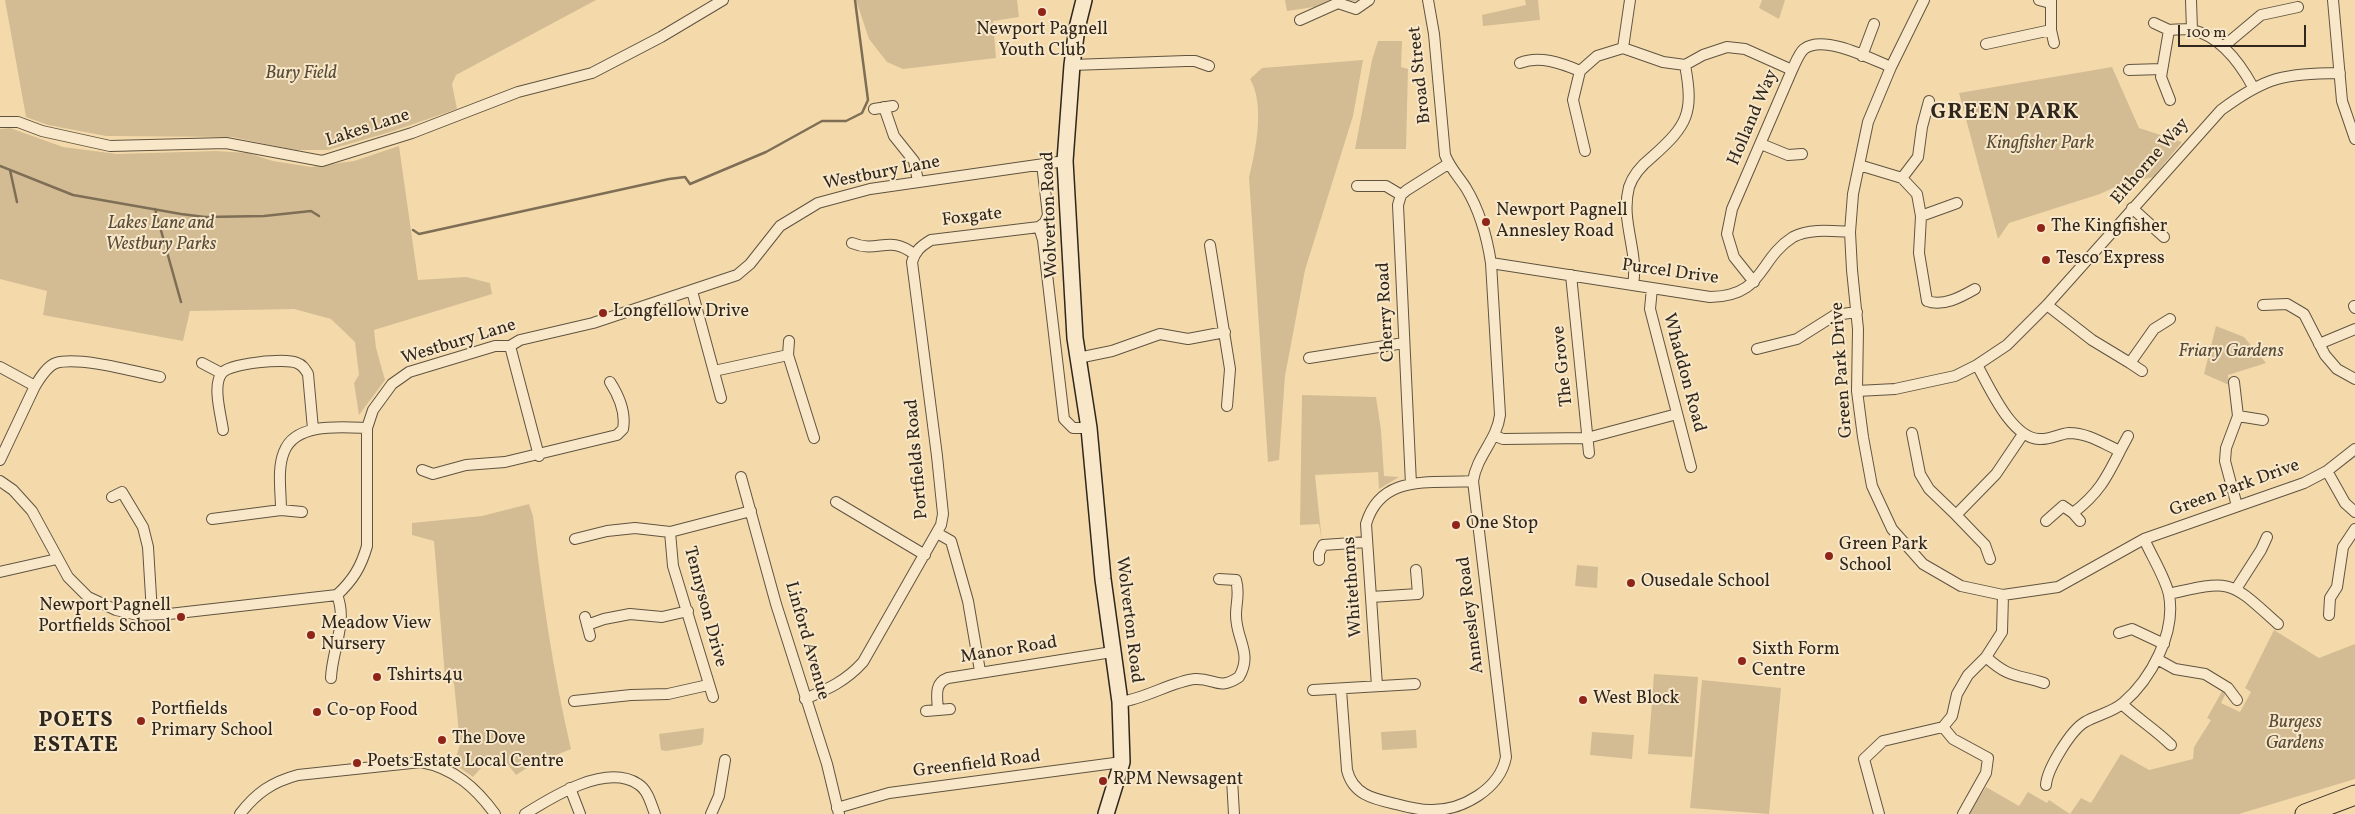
<!DOCTYPE html>
<html>
<head>
<meta charset="utf-8">
<style>
  body { margin:0 }
  #map { position:relative; width:2355px; height:814px; overflow:hidden; background:#f4daab; font-family:Vollkorn,serif }
  canvas { display:block }
  .scale { position:absolute; left:2178px; top:25px; width:128px; height:22px; box-sizing:border-box; border:2px solid #2f271d; border-top:0; padding-left:6px; font-size:15px; line-height:18px; white-space:nowrap; color:#2f271d; -webkit-text-stroke:4px #f8e7c8; paint-order:stroke }
</style>
</head>
<body>
<div id="map">
<canvas width="2355" height="814"></canvas>
<div class="scale">100 m</div>
</div>
<script>
const ctx = document.querySelector('canvas').getContext('2d');
ctx.lineJoin = 'round';
function fillPath(path, color) {
  ctx.fillStyle = color;
  ctx.fill(path, 'evenodd');
}
function trace(path, color, width, dash) {
  ctx.strokeStyle = color;
  ctx.lineWidth = width;
  ctx.lineCap = dash ? 'butt' : 'round';
  ctx.setLineDash(dash || []);
  ctx.stroke(path);
}
function write(font, color, halo, rows, align = 'center') {
  ctx.font = font + ' Vollkorn,serif';
  ctx.lineWidth = 4;
  ctx.setLineDash([]);
  ctx.textBaseline = 'middle';
  ctx.strokeStyle = halo;
  ctx.fillStyle = color;
  for (const [text, x, y, turn = 0] of rows) {
    ctx.save();
    ctx.translate(x, y);
    ctx.rotate((+turn || 0) * Math.PI / 180);
    ctx.textAlign = isNaN(turn) ? turn : align;
    if (halo) ctx.strokeText(text, 0, 0);
    ctx.fillText(text, 0, 0);
    ctx.restore();
  }
}
fillPath(new Path2D(`
  M 5,0 L 596,0 L 456,75 L 452,84 L 457,109 L 390,132 L 328,150 L 295,150 L 232,137 L 106,136 L 48,125 L 26,117 Z
  M 856,0 L 1017,0 L 1019,17 L 993,21 L 996,58 L 903,69 L 887,62 L 869,39 Z
  M 1285,0 L 1361,0 L 1287,11 Z
  M 1525,0 L 1538,0 L 1540,20 L 1483,26 L 1482,15 L 1526,5 Z
  M 1762,0 L 1785,0 L 1779,19 L 1759,8 Z
  M 1378,41 L 1402,41 L 1401,67 L 1408,69 L 1406,149 L 1355,149 L 1372,60 Z
  M 1363,60 L 1353,116 L 1305,270 L 1285,376 L 1279,460 L 1268,462 L 1249,177 C 1256,150 1265,104 1250,79 L 1262,68 Z
  M 2112,67 L 2139,128 L 2182,142 L 2153,177 L 2119,185 L 2100,194 L 2009,223 L 1998,239 L 1959,93 Z
  M 10,128 L 63,147 L 117,154 L 216,151 L 248,153 L 273,161 L 311,167 L 354,161 L 399,146 L 418,280 L 466,277 L 490,283 L 492,294 L 374,330 L 376,348 L 385,380 L 359,415 L 354,383 L 359,375 L 355,342 L 331,319 L 294,309 L 190,311 L 183,341 L 43,315 L 47,291 L 0,279 L 0,129 Z
  M 2216,326 L 2244,337 L 2266,363 L 2228,375 L 2229,385 L 2204,374 Z
  M 1302,395 L 1376,397 L 1381,430 L 1384,476 L 1399,477 L 1379,489 L 1378,472 L 1315,475 L 1322,542 L 1319,524 L 1300,525 Z
  M 529,504 L 533,516 C 542,595 553,672 571,749 L 530,766 L 516,775 L 506,762 L 489,759 L 473,777 L 454,764 L 460,744 L 454,683 L 445,677 L 434,541 L 412,535 L 412,523 L 482,516 Z
  M 1577,565 L 1598,567 L 1597,588 L 1575,586 Z
  M 2274,630 L 2319,658 L 2355,644 L 2355,779 L 2239,814 L 2070,814 L 2081,798 L 2091,803 L 2121,754 L 2149,770 L 2193,759 L 2194,747 L 2211,720 L 2207,718 L 2224,688 L 2226,693 L 2221,703 L 2240,712 L 2251,692 L 2245,688 Z
  M 1654,674 L 1698,677 L 1692,757 L 1648,754 Z
  M 1702,680 L 1781,688 L 1769,814 L 1690,808 Z
  M 704,728 L 703,742 L 701,745 L 666,751 L 661,750 L 659,734 Z
  M 1416,730 L 1417,748 L 1382,750 L 1381,732 Z
  M 1592,732 L 1634,735 L 1632,759 L 1590,755 Z
  M 1986,787 L 2019,806 L 2028,792 L 2047,803 L 2049,800 L 2070,814 L 1968,814 Z`), '#d3bc93');
trace(new Path2D(`
  M 0,166 L 73,195 L 181,214 L 205,217 L 264,216 L 311,211 L 319,216
  M 10,170 L 17,202
  M 155,209 L 181,302
  M 413,230 L 419,234 L 669,179 L 685,177 L 690,184 L 766,152 L 822,121 L 846,121 L 862,113 L 868,100 L 855,0`), '#7d6e55', 2.5);
const street = new Path2D(`
  M 1924,0 L 1891,67 L 1868,122 L 1853,194 L 1850,232 L 1852,270 L 1858,329 L 1857,391 L 1863,437 L 1872,486 L 1892,529 L 1923,564 L 1961,586 L 2003,595 L 2058,587 L 2144,539 L 2304,483 L 2327,471 L 2355,449
  M 2039,0 L 2050,3
  M 2191,0 L 2192,30
  M 2333,0 L 2342,101 L 2355,139
  M 1300,20 L 1338,3 L 1356,9 L 1369,0
  M 2154,23 L 2169,30
  M 2051,30 L 2054,43
  M 1986,44 L 2051,30 L 2051,0
  M 2224,46 L 2261,15 L 2298,7
  M 1623,48 L 1630,0
  M 1862,56 L 1874,24
  M 1520,63 C 1539,55 1561,63 1580,71
  M 1072,65 L 1186,61 L 1195,61 L 1209,66
  M 2129,70 L 2162,69
  M 2170,100 L 2161,77 L 2169,30 C 2176,30 2186,28 2193,30 C 2221,37 2240,63 2253,87
  M 884,107 L 894,136 L 914,161 L 918,181
  M 874,109 L 893,106
  M 0,122 L 18,122 L 42,131 L 110,146 L 226,143 L 322,161 L 412,133 L 518,92 L 592,73 L 661,37 L 723,0
  M 1761,144 L 1788,155 L 1802,154
  M 1585,151 L 1573,100 L 1580,71 L 1597,56 L 1623,48 L 1663,62 L 1685,65 L 1703,55 L 1727,47 L 1745,49 L 1792,70
  M 1859,165 L 1902,178 L 1917,194 L 1921,216 L 1919,253 L 1927,301 C 1943,307 1961,297 1975,289
  M 1902,178 L 1918,157 L 1922,127 L 1929,101
  M 1357,186 L 1386,186 L 1401,195
  M 2132,208 L 2164,237
  M 1921,216 L 1957,203
  M 1039,227 L 1043,240 L 1064,419 L 1073,428 L 1089,428
  M 852,243 C 879,254 888,234 914,254
  M 1210,245 L 1230,369 L 1227,406
  M 1491,263 L 1710,297 C 1765,296 1757,260 1793,237 C 1809,228 1833,231 1850,232
  M 1571,275 L 1589,453
  M 1754,282 L 1734,257 L 1727,234 L 1732,209 L 1792,70 C 1795,64 1799,53 1804,49 C 1824,34 1871,59 1891,67
  M 1633,285 C 1639,250 1620,222 1629,187 C 1633,175 1642,165 1652,157 C 1688,125 1694,113 1685,65
  M 1652,288 L 1650,309 L 1691,467
  M 692,291 L 721,398
  M 2047,305 L 2092,340 L 2130,363 L 2154,329 L 2170,319
  M 2263,305 L 2287,304 L 2304,314 L 2325,355 L 2337,369 L 2355,379
  M 2354,306 L 2355,308
  M 789,341 L 788,355 L 814,438
  M 2319,344 L 2355,329
  M 510,346 L 539,456
  M 1757,349 L 1797,339 L 1835,315 L 1857,312
  M 1078,358 L 1112,351 L 1160,334 L 1188,339 L 1225,332
  M 1309,358 L 1404,343
  M 202,363 L 221,373
  M 2130,363 L 2142,371
  M 1977,365 C 1989,386 2011,438 2039,439 C 2049,440 2059,434 2069,433 C 2088,433 2104,444 2120,451 C 2106,479 2098,494 2073,513 L 2063,506 L 2046,521
  M 0,367 L 35,386
  M 714,371 L 788,355
  M 2234,382 L 2238,416 L 2226,448 L 2225,461 L 2237,506
  M 1857,391 L 1895,389 L 1955,376 L 1977,365 L 2007,345 L 2047,305 L 2221,110 C 2267,76 2283,74 2340,73
  M 2238,416 L 2263,420
  M 223,430 C 221,415 212,385 222,373 C 230,363 286,358 297,363 C 303,365 305,369 308,374 L 313,429
  M 1912,433 L 1920,474 L 1929,489 L 1956,515
  M 1495,436 L 1503,439 L 1587,438 L 1677,414
  M 2120,451 L 2128,436
  M 0,460 L 35,386 C 40,378 47,366 56,363 C 79,356 136,372 160,377
  M 422,470 L 433,474 L 466,465 L 505,462 L 617,435 L 623,429 C 626,413 619,396 610,382
  M 2327,471 L 2345,503 L 2355,512
  M 741,477 L 776,604 L 827,764 L 839,814
  M 0,481 L 13,490 L 32,511 L 68,577 L 88,597 L 116,610 L 138,615 L 169,614 L 337,595 C 353,580 361,567 367,546 L 367,428 L 373,410 L 392,384 L 409,372 L 495,346 L 510,346 L 520,340 L 593,323 L 737,275 L 750,264 L 780,226 L 818,203 L 870,189 L 1065,161
  M 1411,484 L 1398,205 L 1401,195 L 1407,190 L 1448,164
  M 112,497 L 122,492 L 143,527 L 148,547 L 152,613
  M 836,502 L 925,555
  M 281,510 C 281,491 277,469 284,452 C 295,422 342,427 367,428
  M 2073,513 L 2080,521
  M 212,519 L 281,510 L 302,512
  M 670,532 L 673,566 L 713,697
  M 937,533 L 951,541 L 955,555 L 968,601 L 980,671
  M 575,539 L 607,531 L 635,528 L 670,532 L 751,511
  M 1990,559 L 1985,545 L 1956,515 L 1996,474 L 2023,434
  M 1319,560 L 1319,553 L 1323,545 L 1367,542
  M 0,572 L 57,559
  M 2236,589 L 2261,550 L 2267,537
  M 2169,594 C 2233,579 2230,581 2278,624
  M 1371,597 L 1418,594 L 1416,570
  M 2329,615 L 2330,598 L 2337,587 L 2343,547 L 2355,529
  M 585,617 L 590,636
  M 587,625 L 604,619 L 630,614 L 662,617 L 688,611
  M 2119,633 L 2132,629 L 2164,644
  M 1986,657 C 2010,679 2017,674 2044,683
  M 2157,659 L 2175,669 L 2205,674 L 2228,688 L 2237,700
  M 331,678 C 332,650 348,622 337,595
  M 1377,686 L 1366,524 C 1381,473 1430,484 1473,481
  M 1313,690 L 1415,684
  M 1341,690 L 1347,770 C 1353,795 1374,799 1396,804 C 1407,807 1419,810 1430,810 C 1462,811 1500,789 1506,757 L 1473,481 C 1477,455 1497,440 1500,415 L 1491,263 C 1487,237 1480,211 1466,188 C 1459,177 1450,168 1445,155 L 1434,34 L 1428,0
  M 805,699 C 828,689 846,681 863,662 L 941,525 L 943,514 L 937,456 L 912,262 C 915,251 921,246 931,240 L 1039,227 L 1045,222 L 1048,215 L 1042,164
  M 574,701 L 631,695 L 668,694 L 708,685
  M 1120,702 C 1145,699 1173,681 1195,679 C 1215,678 1218,691 1239,677 C 1253,653 1236,640 1236,615 C 1236,602 1240,593 1236,580 L 1219,579
  M 2122,704 C 2138,719 2156,730 2171,745
  M 938,710 C 937,696 934,683 948,678 L 1112,652
  M 926,711 L 950,709
  M 1943,727 L 1953,739 L 1988,758 L 1986,773 L 1963,814
  M 1232,779 L 1234,814
  M 2046,785 C 2047,769 2071,730 2085,722 C 2097,715 2113,712 2123,703 C 2151,679 2176,633 2169,595 C 2166,579 2151,555 2144,539
  M 570,788 L 580,814
  M 837,808 L 889,793 L 1122,762
  M 240,814 C 256,793 272,782 298,775 L 421,762 C 454,768 476,788 495,814
  M 525,814 C 552,797 606,763 638,784 C 648,790 651,804 655,814
  M 711,814 L 719,796 L 725,760
  M 1879,814 L 1864,759 L 1883,741 L 1943,727 L 1952,716 L 1957,694 L 1968,675 L 1986,657 L 2002,632 L 2003,595`);
const secondary = new Path2D(`
  M 1084,0 L 1077,28 L 1072,65 L 1065,161 L 1075,338 L 1089,428 L 1103,579 L 1120,702 L 1122,762 L 1106,814`);
const highway = new Path2D(`
  M 2305,814 L 2355,795`);
trace(street, '#605440', 12);
trace(secondary, '#2f271d', 18);
trace(highway, '#2f271d', 21);
trace(street, '#f8e7c8', 10);
trace(secondary, '#f8e7c8', 15);
trace(highway, '#f4daab', 19);
for (const [x, y, r, color] of [
  [1042,12,5,"#8f2418"],
  [1486,222,5,"#8f2418"],
  [2041,228,5,"#8f2418"],
  [2046,260,5,"#8f2418"],
  [603,313,5,"#8f2418"],
  [1456,525,5,"#8f2418"],
  [1829,556,5,"#8f2418"],
  [1631,583,5,"#8f2418"],
  [181,617,5,"#8f2418"],
  [311,635,5,"#8f2418"],
  [1742,661,5,"#8f2418"],
  [377,677,5,"#8f2418"],
  [1583,700,5,"#8f2418"],
  [317,712,5,"#8f2418"],
  [141,721,5,"#8f2418"],
  [442,740,5,"#8f2418"],
  [357,763,5,"#8f2418"],
  [1103,781,5,"#8f2418"]
]) {
  const dot = new Path2D();
  dot.arc(x, y, r, 0, 2 * Math.PI);
  ctx.fillStyle = color;
  ctx.fill(dot);
  trace(dot, '#f8e7c8', 2);
}
write('18px', '#2f271d', '#f8e7c8', [
  ["Newport Pagnell",1042,31,"center"],
  ["Youth Club",1042,52,"center"],
  ["Newport Pagnell",1496,212],
  ["Annesley Road",1496,233],
  ["The Kingfisher",2051,228],
  ["Tesco Express",2056,260],
  ["Longfellow Drive",613,313],
  ["One Stop",1466,525],
  ["Green Park",1839,546],
  ["School",1839,567],
  ["Ousedale School",1641,583],
  ["Newport Pagnell",171,607,"right"],
  ["Portfields School",171,628,"right"],
  ["Meadow View",321,625],
  ["Nursery",321,646],
  ["Sixth Form",1752,651],
  ["Centre",1752,672],
  ["Tshirts4u",387,677],
  ["West Block",1593,700],
  ["Portfields",151,711],
  ["Primary School",151,732],
  ["Co-op Food",327,712],
  ["The Dove",452,740],
  ["Poets Estate Local Centre",367,763],
  ["RPM Newsagent",1113,781]
], 'left');
write('italic 18px', '#584c3a', '#f8e7c8', [
  ["Bury Field",301,75],
  ["Kingfisher Park",2040,145],
  ["Lakes Lane and",161,225],
  ["Westbury Parks",161,246],
  ["Friary Gardens",2231,353],
  ["Burgess",2295,724],
  ["Gardens",2295,745]
]);
write('18px', '#2f271d', '#f8e7c8', [
  ["Broad Street",1421,75,-96],
  ["Holland Way",1754,118,-67],
  ["Lakes Lane",368,129,-18],
  ["Elthorne Way",2151,162,-49],
  ["Westbury Lane",882,174,-11],
  ["Wolverton Road",1051,215,-92],
  ["Foxgate",972,218,-7],
  ["Purcel Drive",1670,273,8],
  ["Cherry Road",1387,312,-93],
  ["Westbury Lane",459,343,-17],
  ["The Grove",1564,366,-96],
  ["Green Park Drive",1843,370,-94],
  ["Whaddon Road",1683,373,75],
  ["Portfields Road",918,459,-95],
  ["Green Park Drive",2235,489,-20],
  ["Whitethorns",1354,587,-94],
  ["Tennyson Drive",704,607,75],
  ["Annesley Road",1472,615,-97],
  ["Wolverton Road",1128,620,83],
  ["Linford Avenue",806,641,74],
  ["Manor Road",1009,651,-9],
  ["Greenfield Road",977,765,-7]
]);
ctx.letterSpacing = '1px';
write('bold 22px', '#2f271d', '#f8e7c8', [
  ["GREEN PARK",2005,114],
  ["POETS",76,722],
  ["ESTATE",76,747]
]);
ctx.letterSpacing = '0px';
</script>
</body>
</html>
